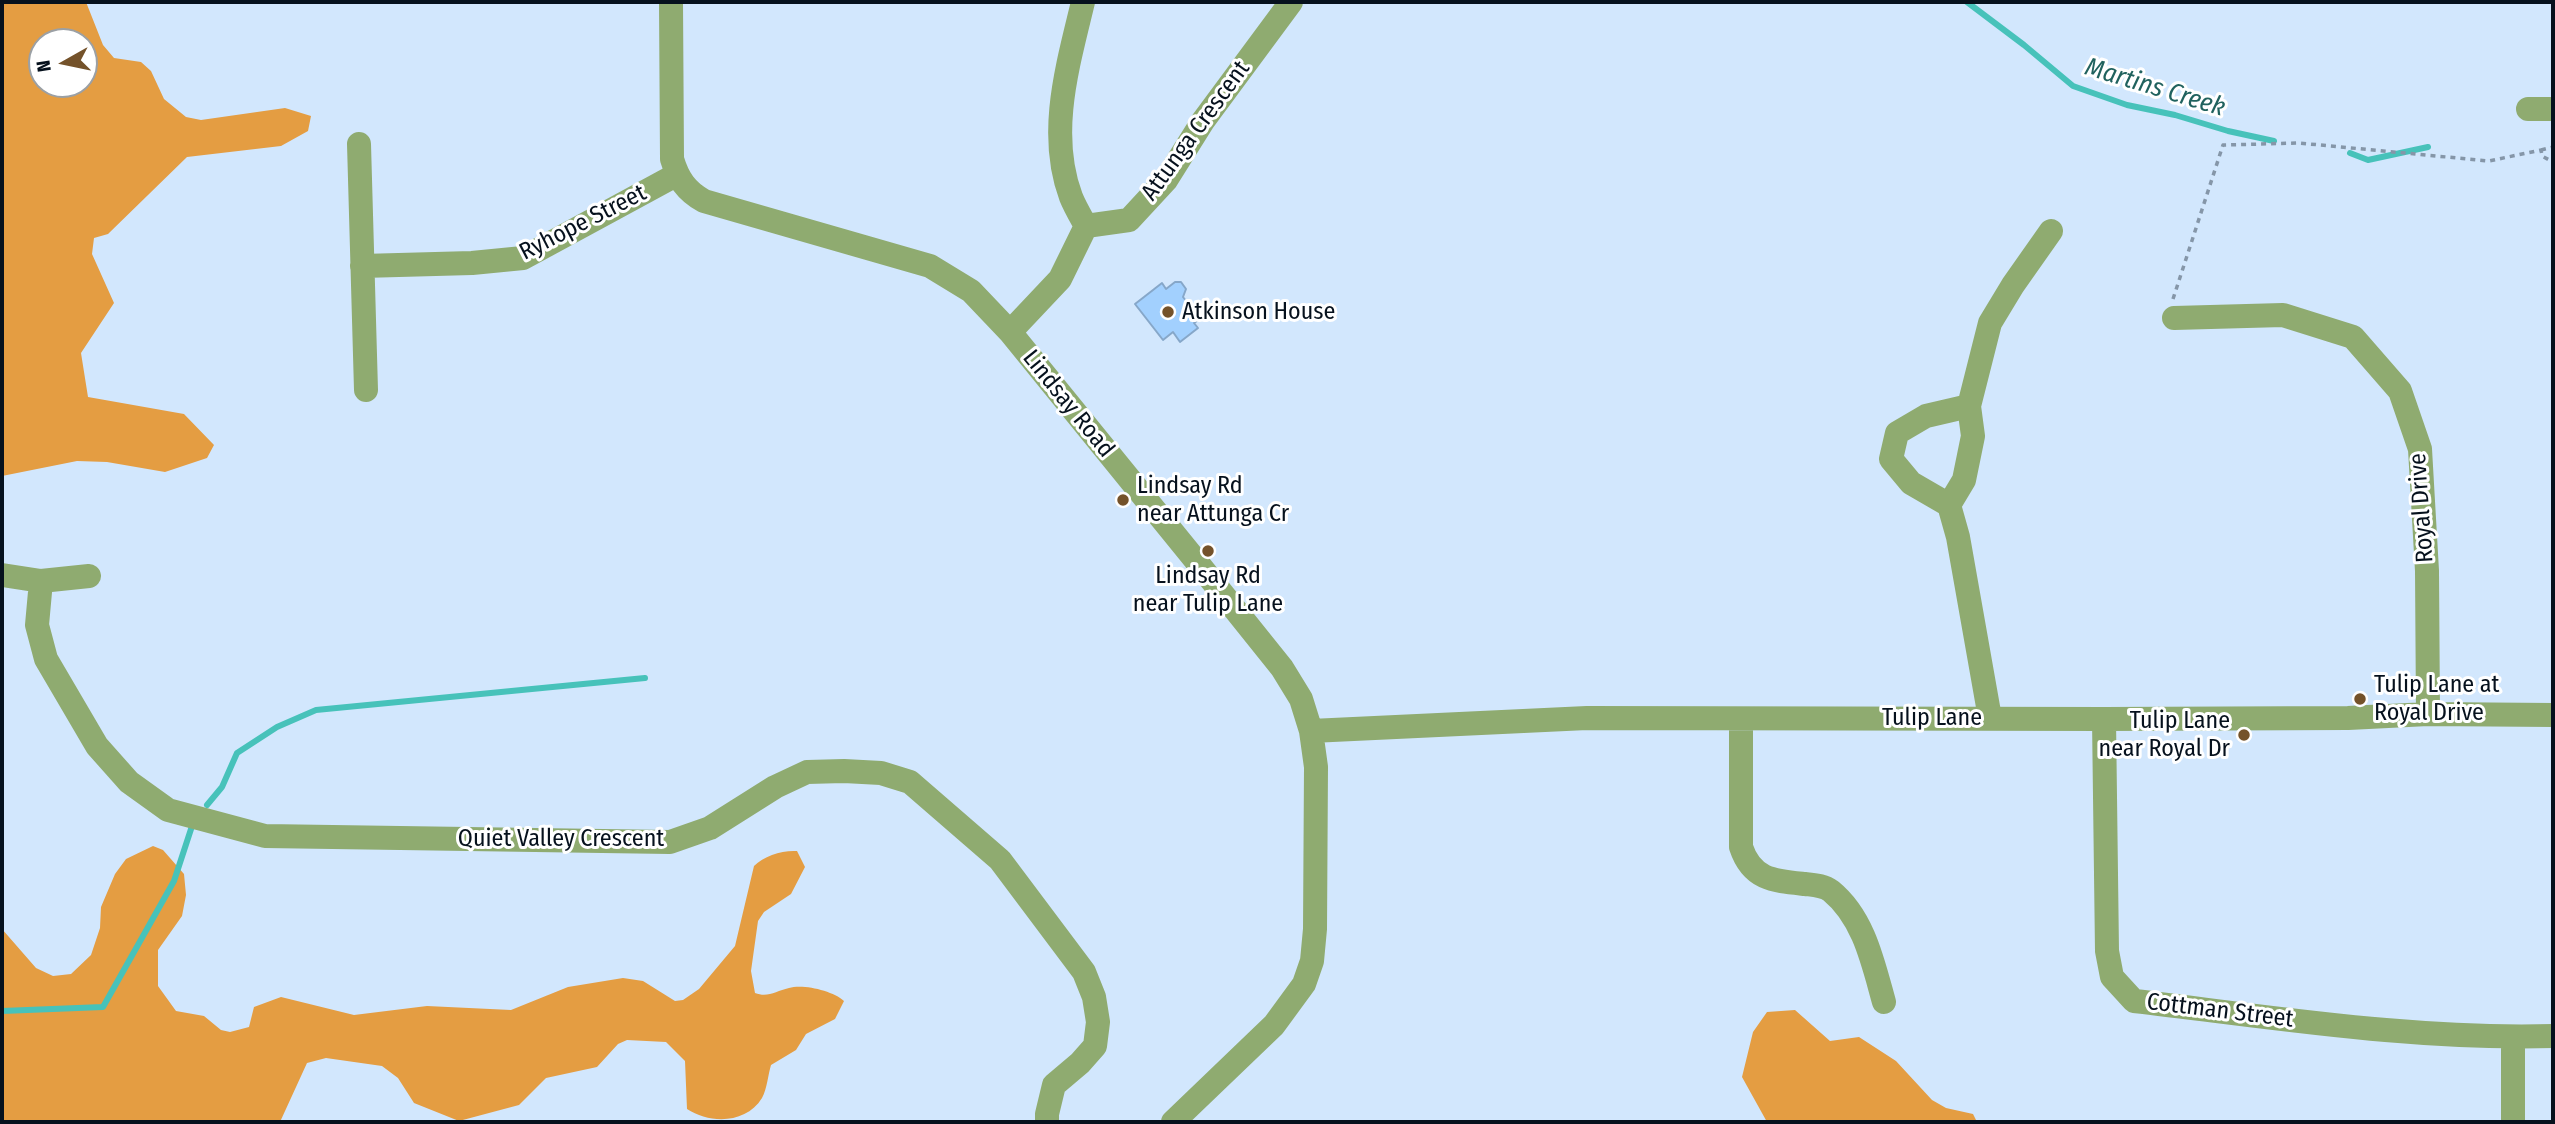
<!DOCTYPE html>
<html>
<head>
<meta charset="utf-8">
<style>
  body { margin:0 }
  #map { position:relative; width:2555px; height:1124px; overflow:hidden; background:#d2e7fd; font-family:"Fira Sans Condensed",sans-serif }
  canvas { display:block }
  .frame { position:absolute; inset:0; border:4px solid #06111d; pointer-events:none }
  .north { position:absolute; left:28px; top:28px; width:70px; height:70px; box-sizing:border-box; background:#fff; border:2px solid #9ba0a5; border-radius:50%; rotate:261deg; font-size:19px; font-weight:700; line-height:28px; text-align:center; color:#06111d }
  .north::after { content:''; display:block; margin:auto; width:24px; height:32px; background:#74522a; clip-path:polygon(50% 0,100% 100%,50% 72%,0 100%) }
</style>
</head>
<body>
<div id="map">
<canvas width="2555" height="1124"></canvas>
<div class="frame"></div>
<div class="north">N</div>
</div>
<script>
const ctx = document.querySelector('canvas').getContext('2d');
ctx.lineJoin = 'round';
function fillPath(path, color) {
  ctx.fillStyle = color;
  ctx.fill(path, 'evenodd');
}
function trace(path, color, width, dash) {
  ctx.strokeStyle = color;
  ctx.lineWidth = width;
  ctx.lineCap = dash ? 'butt' : 'round';
  ctx.setLineDash(dash || []);
  ctx.stroke(path);
}
function write(font, color, halo, rows, align = 'center') {
  ctx.font = font + ' "Fira Sans Condensed",sans-serif';
  ctx.lineWidth = 6;
  ctx.setLineDash([]);
  ctx.textBaseline = 'middle';
  ctx.strokeStyle = halo;
  ctx.fillStyle = color;
  for (const [text, x, y, turn = 0] of rows) {
    ctx.save();
    ctx.translate(x, y);
    ctx.rotate((+turn || 0) * Math.PI / 180);
    ctx.textAlign = isNaN(turn) ? turn : align;
    if (halo) ctx.strokeText(text, 0, 0);
    ctx.fillText(text, 0, 0);
    ctx.restore();
  }
}
fillPath(new Path2D(`
  M 2,2 L 86,2 L 103,45 L 114,58 L 141,62 L 151,71 L 164,99 L 186,117 L 201,120 L 285,108 L 311,116 L 308,131 L 281,146 L 187,157 L 108,234 L 94,238 L 92,254 L 114,303 L 81,353 L 88,397 L 184,414 L 214,445 L 207,458 L 165,472 L 107,462 L 77,461 L 2,476 ZM 42,42 L 84,42 L 84,84 L 42,84 Z
  M 153,846 L 163,850 L 184,874 L 186,895 L 182,916 L 158,950 L 158,986 L 176,1011 L 204,1016 L 221,1030 L 230,1032 L 249,1027 L 254,1007 L 281,997 L 354,1015 L 427,1006 L 511,1010 L 568,987 L 623,978 L 643,981 L 675,1001 L 683,1000 L 699,989 L 735,946 L 754,866 C 764,856 782,850 797,851 L 805,867 L 791,894 L 764,912 L 758,921 L 751,971 L 755,993 C 768,998 776,991 789,988 C 804,984 833,991 844,1001 L 835,1019 L 806,1034 L 796,1050 L 771,1065 C 768,1075 767,1089 762,1098 C 746,1124 710,1124 687,1109 L 685,1061 L 666,1042 L 627,1040 L 618,1044 L 597,1067 L 546,1078 L 519,1105 L 459,1121 L 414,1103 L 398,1078 L 382,1066 L 326,1058 L 307,1063 L 280,1122 L 2,1122 L 2,929 L 36,968 L 53,976 L 71,974 L 91,955 L 100,928 L 101,907 L 115,874 L 126,859 Z
  M 1795,1010 L 1830,1041 L 1859,1037 L 1896,1061 L 1932,1100 L 1946,1108 L 1973,1114 L 1977,1122 L 1767,1122 L 1742,1077 L 1753,1032 L 1767,1012 Z`), '#e49d42');
trace(new Path2D(`
  M 1967,2 L 2024,45 L 2073,86 L 2127,105 L 2175,115 L 2228,131 L 2274,141
  M 2350,153 L 2368,160 L 2428,147
  M 207,805 L 222,787 L 237,753 L 277,727 L 316,710 L 645,678
  M 2,1011 L 103,1007 L 174,881 L 193,823`), '#47c2ba', 6);
const building = new Path2D(`
  M 1175,282 L 1181,282 L 1186,289 L 1183,297 L 1200,319 L 1194,323 L 1198,328 L 1180,342 L 1173,332 L 1163,340 L 1135,304 L 1162,283 L 1166,289 Z`);
fillPath(building, '#a2d0fe');
trace(building, '#86a7c9', 2);
trace(new Path2D(`
  M 2541,150 L 2553,147
  M 2173,299 L 2223,145 L 2299,143 L 2489,161 L 2541,150 L 2542,156 L 2553,162`), '#8596a8', 3.5, [5, 5]);
trace(new Path2D(`
  M 671,2 L 672,159 C 678,179 686,191 704,201 L 930,266 L 971,291 L 1010,332 L 1201,567 L 1282,668 L 1301,699 L 1311,731 L 1316,767 L 1315,929 L 1312,961 L 1304,984 L 1274,1025 L 1173,1122
  M 1083,2 C 1068,65 1047,133 1071,197 C 1075,207 1081,217 1086,226
  M 2528,109 L 2553,109
  M 359,144 L 366,390
  M 362,266 L 472,263 L 523,258 L 676,175
  M 2174,318 L 2283,315 L 2353,337 L 2400,391 L 2420,449 L 2427,571 L 2428,714
  M 1010,332 L 1060,279 L 1086,226 L 1129,220 L 1166,180 L 1203,121 L 1291,2
  M 1969,406 L 1926,416 L 1897,433 L 1891,459 L 1911,483 L 1949,505 L 1958,537 L 1990,718
  M 1949,505 L 1964,480 L 1973,436 L 1969,406 L 1990,323 L 2013,285 L 2051,231
  M 2,575 L 41,581 L 37,625 L 46,659 L 97,746 L 129,782 L 168,810 L 265,836 L 670,842 L 710,828 L 775,787 L 807,772 L 844,771 L 881,773 L 910,782 L 1000,860 L 1084,972 L 1094,997 L 1098,1022 L 1095,1046 L 1080,1063 L 1054,1085 L 1047,1114 L 1047,1122
  M 41,581 L 89,576
  M 1741,719 L 1741,847 C 1752,880 1774,881 1805,884 C 1814,885 1823,885 1831,891 C 1864,918 1873,963 1884,1002
  M 2104,719 L 2107,951 L 2112,977 L 2134,1001 C 2273,1017 2413,1040 2553,1036
  M 1311,731 L 1587,718 L 2104,719 L 2348,718 L 2428,714 L 2553,715
  M 2513,1122 L 2513,1037`), '#8fab70', 24);
for (const [x, y, r, color] of [
  [1168,312,7,"#74522a"],
  [1123,500,7,"#74522a"],
  [1208,551,7,"#74522a"],
  [2360,699,7,"#74522a"],
  [2244,735,7,"#74522a"]
]) {
  const dot = new Path2D();
  dot.arc(x, y, r, 0, 2 * Math.PI);
  ctx.fillStyle = color;
  ctx.fill(dot);
  trace(dot, '#fff', 2.5);
}
write('24px', '#06111d', '#fff', [
  ["Attunga Crescent",1196,131,-54],
  ["Ryhope Street",583,223,-27],
  ["Lindsay Road",1068,404,51],
  ["Royal Drive",2422,508,-94],
  ["Tulip Lane",1932,718],
  ["Quiet Valley Crescent",561,839],
  ["Cottman Street",2220,1011,7]
]);
write('24px', '#06111d', '#fff', [
  ["Atkinson House",1182,312],
  ["Lindsay Rd",1137,486],
  ["near Attunga Cr",1137,514],
  ["Lindsay Rd",1208,576,"center"],
  ["near Tulip Lane",1208,604,"center"],
  ["Tulip Lane at",2374,685],
  ["Royal Drive",2374,713],
  ["Tulip Lane",2230,721,"right"],
  ["near Royal Dr",2230,749,"right"]
], 'left');
write('italic 26px', '#20625e', '#fff', [
  ["Martins Creek",2155,88,17]
]);
</script>
</body>
</html>
